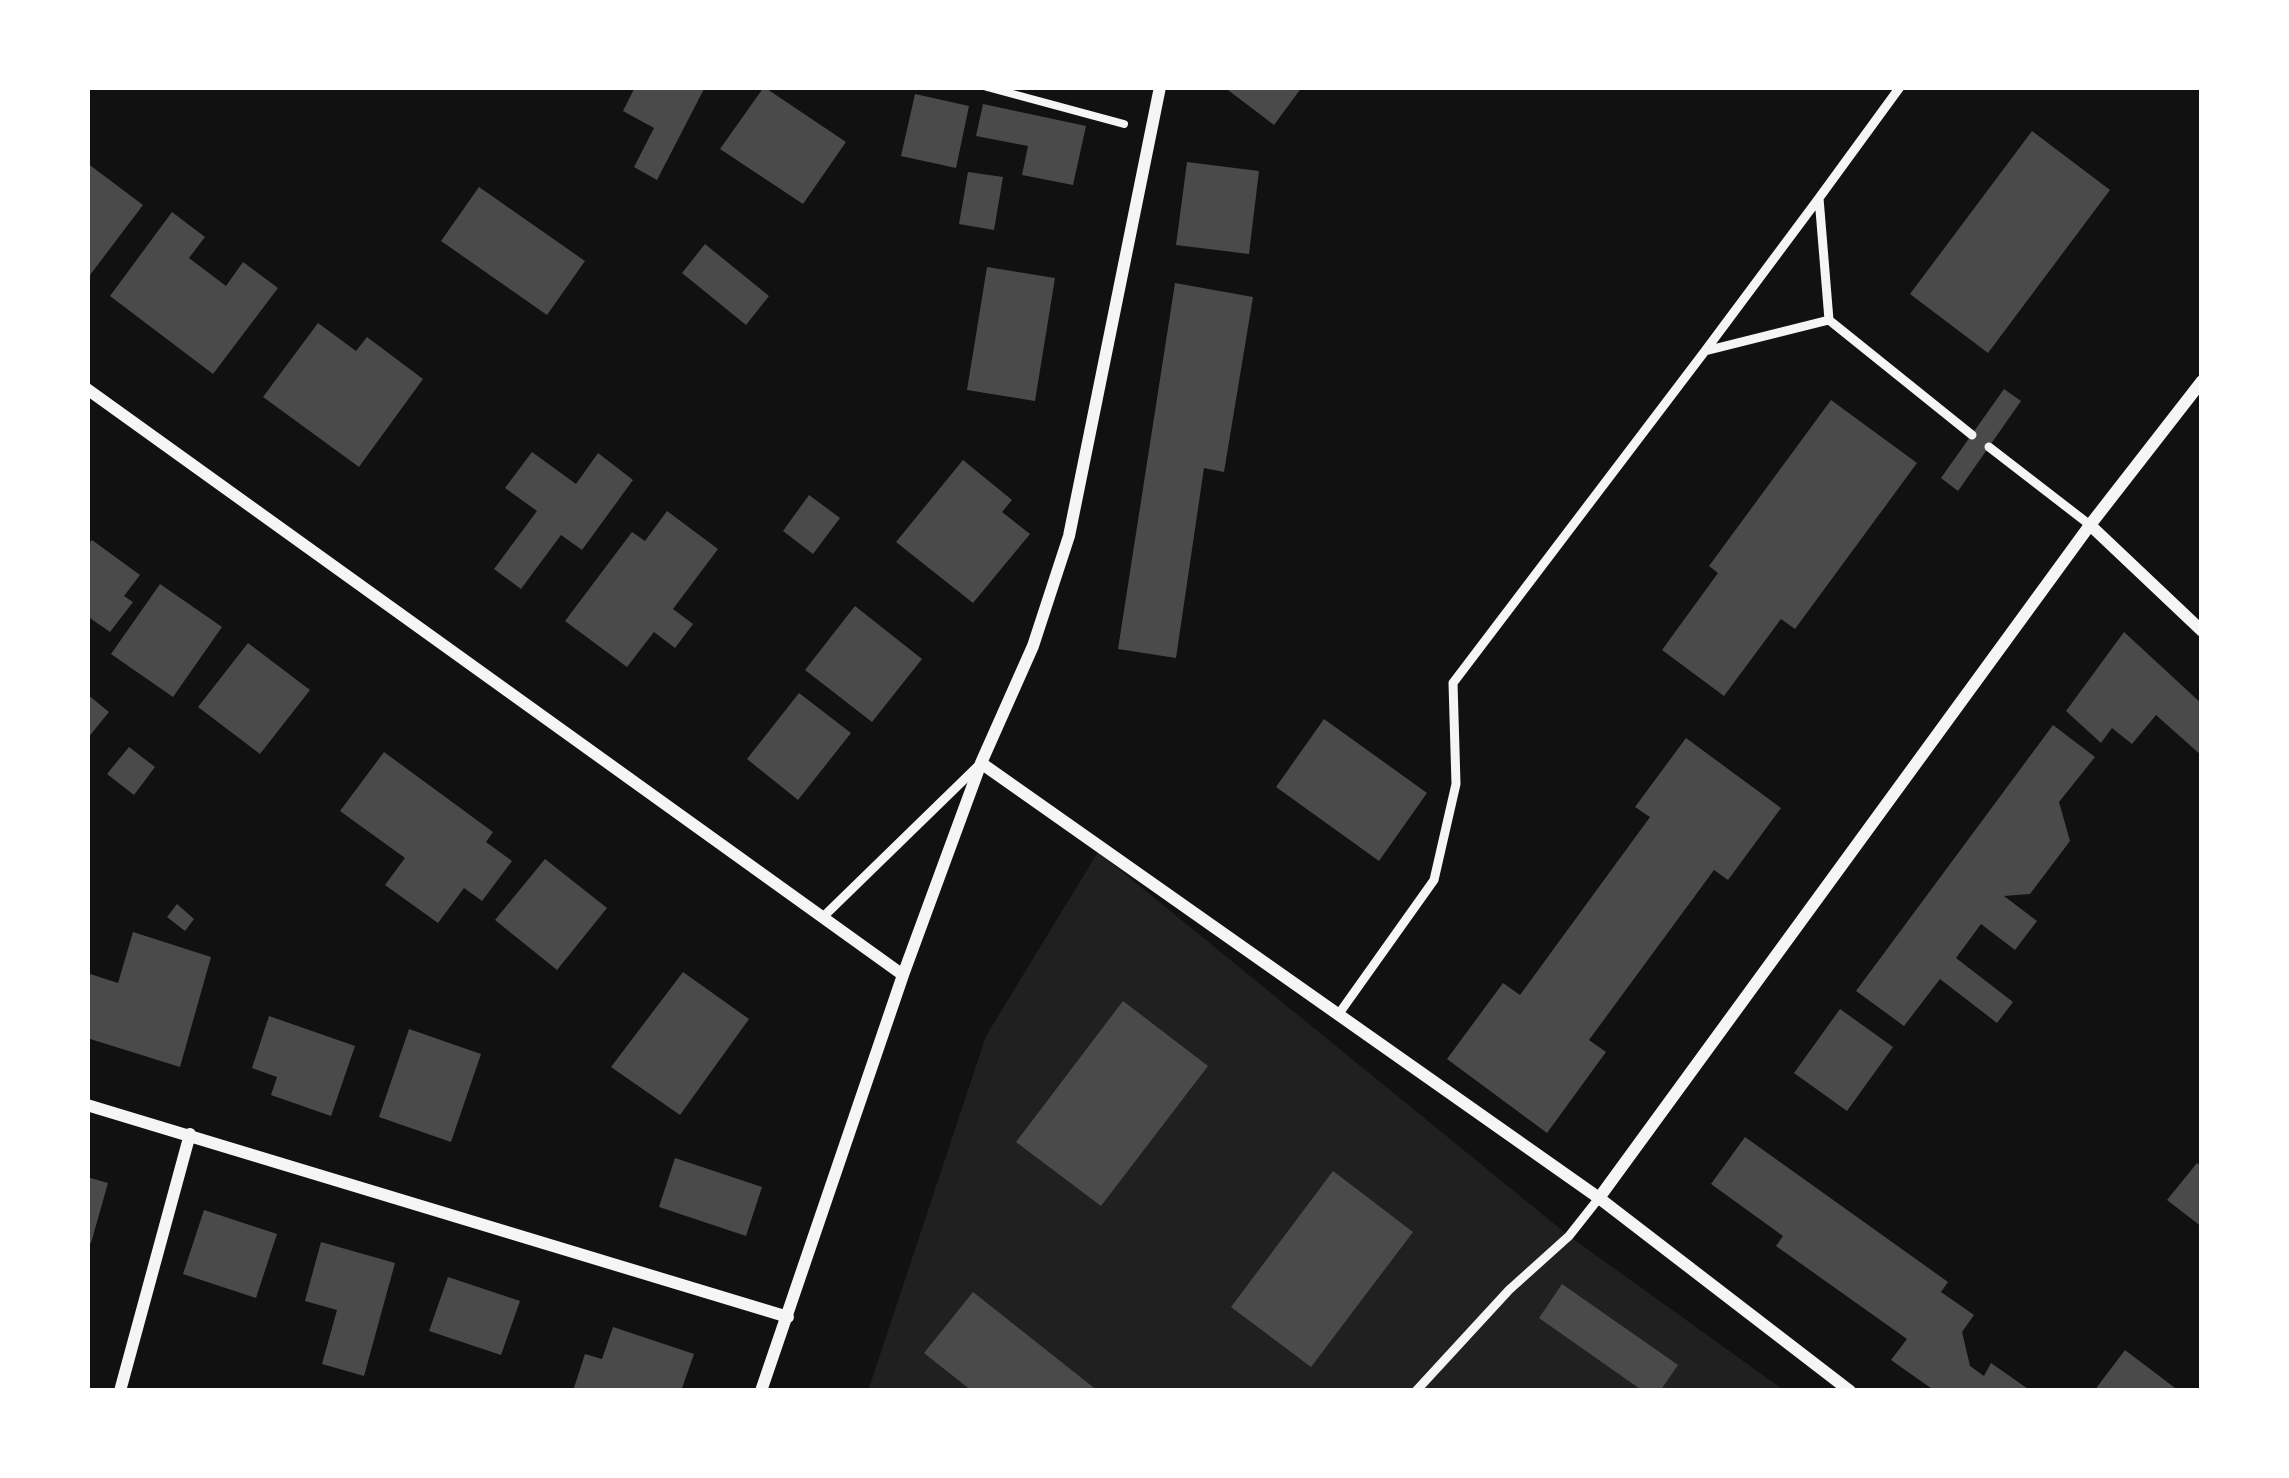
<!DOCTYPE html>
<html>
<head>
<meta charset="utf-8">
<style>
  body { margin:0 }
  #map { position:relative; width:2289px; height:1478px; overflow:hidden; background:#111; font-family:"PT Serif",serif }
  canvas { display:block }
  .frame { position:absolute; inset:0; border:90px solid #fff; pointer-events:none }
</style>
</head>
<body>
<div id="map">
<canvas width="2289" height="1478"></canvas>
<div class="frame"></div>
</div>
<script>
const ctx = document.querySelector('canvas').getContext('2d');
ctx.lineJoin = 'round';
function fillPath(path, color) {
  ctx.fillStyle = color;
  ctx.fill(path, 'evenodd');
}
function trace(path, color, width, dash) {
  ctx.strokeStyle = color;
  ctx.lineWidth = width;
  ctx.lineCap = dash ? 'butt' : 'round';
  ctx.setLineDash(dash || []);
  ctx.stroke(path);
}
fillPath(new Path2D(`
  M 1098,852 L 1569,1236 L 1785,1391 L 868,1391 L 986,1036 Z`), '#202020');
fillPath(new Path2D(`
  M 635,87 L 705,87 L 657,180 L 634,167 L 654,128 L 623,111 Z
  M 764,87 L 846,142 L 803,204 L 720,149 Z
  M 1224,87 L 1302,87 L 1274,125 Z
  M 915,94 L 969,106 L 956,168 L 901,156 Z
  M 983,104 L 1086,126 L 1073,185 L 1022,175 L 1028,146 L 976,136 Z
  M 2032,131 L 2110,190 L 1988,353 L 1910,294 Z
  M 1187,162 L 1259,171 L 1249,254 L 1176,245 Z
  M 87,163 L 143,205 L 87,279 Z
  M 968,172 L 1003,177 L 994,230 L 959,224 Z
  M 479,187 L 585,261 L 547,315 L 441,241 Z
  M 172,212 L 205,237 L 189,258 L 226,286 L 243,262 L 278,288 L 213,374 L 110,296 Z
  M 705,244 L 769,296 L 746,325 L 682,273 Z
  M 987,267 L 1055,278 L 1035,401 L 967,390 Z
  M 1175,283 L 1253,297 L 1224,472 L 1204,468 L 1176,658 L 1118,649 Z
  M 318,323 L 356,351 L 367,337 L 423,379 L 359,467 L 263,397 Z
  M 2004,389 L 2021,401 L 1958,491 L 1941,478 Z
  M 1831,400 L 1917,463 L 1795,629 L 1781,619 L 1724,696 L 1662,650 L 1718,573 L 1709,566 Z
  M 532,452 L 576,484 L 598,453 L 633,480 L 582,550 L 561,535 L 521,589 L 494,569 L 537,511 L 505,488 Z
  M 963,460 L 1012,500 L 1002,512 L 1030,534 L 973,603 L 896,542 Z
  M 809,495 L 840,518 L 813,554 L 783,531 Z
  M 667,511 L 718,549 L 673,609 L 693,624 L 675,648 L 654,632 L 627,667 L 565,621 L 632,532 L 645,541 Z
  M 92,540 L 140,575 L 124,596 L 133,602 L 110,632 L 87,616 L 87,546 Z
  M 160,584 L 222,627 L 173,697 L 111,654 Z
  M 855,606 L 922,659 L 872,722 L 805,670 Z
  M 2124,632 L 2202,704 L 2202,756 L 2156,715 L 2132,744 L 2112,728 L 2101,743 L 2066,711 Z
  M 248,643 L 310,690 L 260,754 L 198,707 Z
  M 799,693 L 851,733 L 798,800 L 747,759 Z
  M 87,694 L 109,712 L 87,739 Z
  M 1324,719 L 1427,793 L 1379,861 L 1276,787 Z
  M 2053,725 L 2095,757 L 2059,802 L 2070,841 L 2030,894 L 2004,896 L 2037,921 L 2015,950 L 1981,924 L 1956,958 L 2013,1002 L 1997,1023 L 1940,979 L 1904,1026 L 1856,991 Z
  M 1686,738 L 1781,808 L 1728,880 L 1714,870 L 1589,1040 L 1606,1052 L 1547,1133 L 1447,1059 L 1503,983 L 1520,995 L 1650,817 L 1635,807 Z
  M 129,747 L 155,767 L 134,795 L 107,774 Z
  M 384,752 L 493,832 L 486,842 L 512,861 L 482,901 L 464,888 L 438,923 L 385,885 L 405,858 L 340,811 Z
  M 545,859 L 607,908 L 557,970 L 495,920 Z
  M 177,904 L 194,919 L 185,931 L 167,917 Z
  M 133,932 L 211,957 L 180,1067 L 87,1038 L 87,973 L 118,983 Z
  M 683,972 L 749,1019 L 680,1115 L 611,1067 Z
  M 1123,1001 L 1208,1066 L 1101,1206 L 1016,1142 Z
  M 1840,1009 L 1893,1047 L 1847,1111 L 1794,1073 Z
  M 269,1016 L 355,1046 L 331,1116 L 271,1095 L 277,1077 L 252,1068 Z
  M 409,1029 L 481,1054 L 451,1142 L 379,1117 Z
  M 1745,1137 L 1948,1282 L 1941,1292 L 1974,1315 L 1962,1332 L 1970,1366 L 1984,1376 L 1991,1363 L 2031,1391 L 1935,1391 L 1891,1360 L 1907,1339 L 1776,1246 L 1783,1236 L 1711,1184 Z
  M 675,1158 L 762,1187 L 746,1236 L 659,1207 Z
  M 2197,1163 L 2202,1167 L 2202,1227 L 2167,1200 Z
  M 1333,1171 L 1413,1232 L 1311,1367 L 1231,1307 Z
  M 87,1177 L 108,1183 L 91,1243 L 87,1242 Z
  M 204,1210 L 277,1234 L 256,1298 L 183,1274 Z
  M 321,1242 L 395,1263 L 364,1376 L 322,1364 L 337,1310 L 305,1301 Z
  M 448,1277 L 520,1301 L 501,1355 L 429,1331 Z
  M 1562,1284 L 1678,1365 L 1660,1391 L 1643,1391 L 1539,1318 Z
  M 973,1292 L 1098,1391 L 972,1391 L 924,1353 Z
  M 613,1327 L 694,1354 L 681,1391 L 573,1391 L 585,1354 L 602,1359 Z
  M 2125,1350 L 2179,1391 L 2094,1391 Z`), '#4a4a4a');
trace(new Path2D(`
  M 987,87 L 1124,124`), '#f5f5f5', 8);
trace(new Path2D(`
  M 1900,87 L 1819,198 L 1829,320 L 1972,435
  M 1705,351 L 1819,198
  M 1989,447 L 2090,525
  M 823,917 L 977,767
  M 1338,1015 L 1434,880 L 1456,784 L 1453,683 L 1705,351 L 1829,320
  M 1416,1391 L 1509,1290 L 1569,1236 L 1599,1198`), '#f5f5f5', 9);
trace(new Path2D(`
  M 87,389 L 903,975
  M 2090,525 L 2202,631
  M 981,763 L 1599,1198 L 1850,1391
  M 87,1105 L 788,1317
  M 1599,1198 L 2090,525 L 2202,381
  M 120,1391 L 190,1134
  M 761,1391 L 903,975 L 981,763 L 1033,646 L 1069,536 L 1160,87`), '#f5f5f5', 12);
</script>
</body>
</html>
